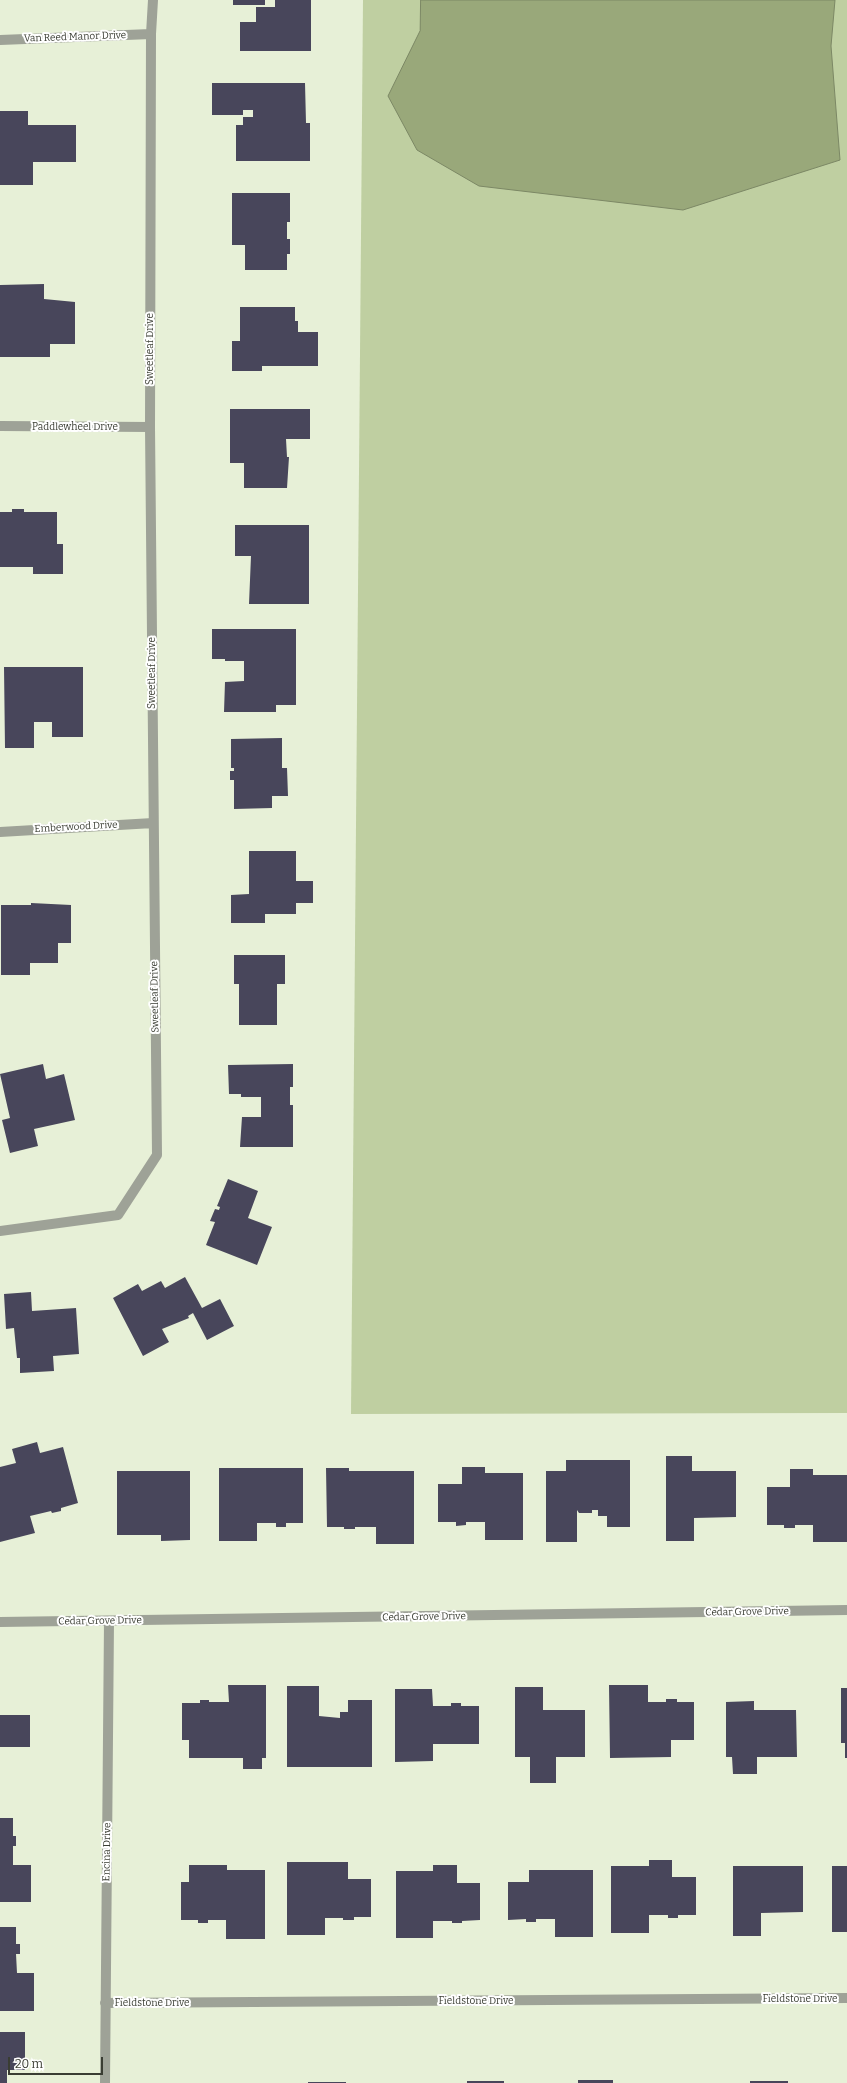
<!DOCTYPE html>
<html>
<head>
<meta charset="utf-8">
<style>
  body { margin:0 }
  #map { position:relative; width:847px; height:2083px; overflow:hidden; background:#e7f0d7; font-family:Bitter,serif }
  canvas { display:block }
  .scale { position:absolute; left:8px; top:2057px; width:95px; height:18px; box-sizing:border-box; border:2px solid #3a3d33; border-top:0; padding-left:5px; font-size:12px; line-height:14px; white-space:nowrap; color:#3a3d33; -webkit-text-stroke:3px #fff; paint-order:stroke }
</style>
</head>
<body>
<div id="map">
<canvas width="847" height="2083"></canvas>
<div class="scale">20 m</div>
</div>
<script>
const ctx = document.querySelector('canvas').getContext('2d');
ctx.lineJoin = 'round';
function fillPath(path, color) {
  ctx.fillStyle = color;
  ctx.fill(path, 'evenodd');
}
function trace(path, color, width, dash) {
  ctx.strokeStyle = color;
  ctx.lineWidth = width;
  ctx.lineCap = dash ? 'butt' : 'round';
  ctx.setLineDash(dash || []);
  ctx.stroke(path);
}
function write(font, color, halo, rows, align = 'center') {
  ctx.font = font + ' Bitter,serif';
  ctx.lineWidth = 4;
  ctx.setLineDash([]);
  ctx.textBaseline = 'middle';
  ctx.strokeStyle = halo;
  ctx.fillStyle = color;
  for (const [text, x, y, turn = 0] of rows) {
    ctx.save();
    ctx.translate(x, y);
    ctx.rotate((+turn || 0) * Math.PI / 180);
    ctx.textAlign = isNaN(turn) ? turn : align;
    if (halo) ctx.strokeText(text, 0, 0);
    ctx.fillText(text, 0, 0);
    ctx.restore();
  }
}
fillPath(new Path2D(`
  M 363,0 L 847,0 L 847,1413 L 351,1414 Z`), '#bfcfa1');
const water = new Path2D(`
  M 421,0 L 835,0 L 831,46 L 840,160 L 683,210 L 479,186 L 417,150 L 388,96 L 420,31 Z`);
fillPath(water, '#99a87a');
trace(water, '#7c8865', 1);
fillPath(new Path2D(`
  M 233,0 L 265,0 L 265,5 L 233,5 Z
  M 275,0 L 311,0 L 311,51 L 240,51 L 240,22 L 256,22 L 256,7 L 275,7 Z
  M 212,83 L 305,83 L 306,123 L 310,123 L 310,161 L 236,161 L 236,125 L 243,125 L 243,117 L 253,117 L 253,110 L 243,110 L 243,115 L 212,115 Z
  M 0,111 L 28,111 L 28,125 L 76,125 L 76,162 L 33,162 L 33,185 L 0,185 Z
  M 232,193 L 290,193 L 290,222 L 287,222 L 287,239 L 290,239 L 290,254 L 287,254 L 287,270 L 245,270 L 245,245 L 232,245 Z
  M 44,284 L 44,299 L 75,302 L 75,344 L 50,344 L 50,357 L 0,357 L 0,285 Z
  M 240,307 L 295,307 L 295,321 L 298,321 L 298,332 L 318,332 L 318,366 L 262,366 L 262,371 L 232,371 L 232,341 L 240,341 Z
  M 230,409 L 310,409 L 310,439 L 286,439 L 287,457 L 289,457 L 287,488 L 244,488 L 244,463 L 230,463 Z
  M 12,509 L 24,509 L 24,512 L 57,512 L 57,544 L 63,544 L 63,574 L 33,574 L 33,567 L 0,567 L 0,512 L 12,512 Z
  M 235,525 L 309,525 L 309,604 L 249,604 L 251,556 L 235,556 Z
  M 212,629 L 296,629 L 296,705 L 276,705 L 276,712 L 224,712 L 225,682 L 244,681 L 244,661 L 225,661 L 225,659 L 212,659 Z
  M 4,667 L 83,667 L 83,737 L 52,737 L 52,722 L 34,722 L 34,748 L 5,748 Z
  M 282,738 L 282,768 L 287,768 L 288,796 L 272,796 L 272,808 L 234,809 L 234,780 L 230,780 L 230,771 L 234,771 L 234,768 L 231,768 L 231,739 Z
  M 249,851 L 296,851 L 296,881 L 313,881 L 313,903 L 296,903 L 296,914 L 265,914 L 265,923 L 231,923 L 231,895 L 249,894 Z
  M 31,903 L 71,905 L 71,943 L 58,943 L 58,963 L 30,963 L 30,975 L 1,975 L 1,905 L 31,905 Z
  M 234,955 L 285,955 L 285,984 L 277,984 L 277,1025 L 239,1025 L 239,984 L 234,984 Z
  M 43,1064 L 46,1079 L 64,1074 L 75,1120 L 34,1129 L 38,1146 L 10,1153 L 2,1120 L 10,1118 L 0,1074 Z
  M 293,1064 L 293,1087 L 290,1087 L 290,1105 L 293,1105 L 293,1147 L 240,1147 L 242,1117 L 261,1117 L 261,1097 L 241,1097 L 241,1094 L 229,1094 L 228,1065 Z
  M 228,1179 L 258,1191 L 248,1218 L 272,1227 L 257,1265 L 206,1245 L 215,1222 L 210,1221 L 215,1209 L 219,1210 L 220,1207 L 217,1206 Z
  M 185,1277 L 202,1308 L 220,1299 L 234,1326 L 207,1340 L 193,1313 L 188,1316 L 189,1318 L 162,1329 L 169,1342 L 143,1356 L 113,1298 L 138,1284 L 142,1291 L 161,1281 L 165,1288 Z
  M 31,1292 L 32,1311 L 76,1308 L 79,1354 L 53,1356 L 54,1371 L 20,1373 L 20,1358 L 17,1358 L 14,1328 L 6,1329 L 4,1294 Z
  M 37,1442 L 40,1453 L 63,1447 L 78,1503 L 61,1508 L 61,1511 L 52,1513 L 51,1511 L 30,1516 L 35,1533 L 0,1542 L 0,1467 L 16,1463 L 12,1449 Z
  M 666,1456 L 692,1456 L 692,1471 L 736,1471 L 736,1517 L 694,1518 L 694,1541 L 666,1541 Z
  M 566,1460 L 630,1460 L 630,1527 L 607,1527 L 607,1516 L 598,1516 L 598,1510 L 592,1510 L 592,1513 L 579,1513 L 577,1510 L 577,1542 L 546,1542 L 546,1471 L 566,1471 Z
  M 462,1467 L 485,1467 L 485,1473 L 523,1473 L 523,1540 L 485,1540 L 485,1522 L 466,1522 L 466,1525 L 456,1526 L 456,1522 L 438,1522 L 438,1484 L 462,1484 Z
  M 219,1468 L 303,1468 L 303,1523 L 286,1523 L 286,1527 L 276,1527 L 276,1523 L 257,1523 L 257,1541 L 219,1541 Z
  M 326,1468 L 349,1468 L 349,1471 L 414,1471 L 414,1544 L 376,1544 L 376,1527 L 355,1527 L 355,1529 L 344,1529 L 344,1527 L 327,1527 Z
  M 790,1469 L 813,1469 L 813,1475 L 847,1475 L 847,1542 L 813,1542 L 813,1525 L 795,1525 L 795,1528 L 784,1528 L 784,1525 L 767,1525 L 767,1487 L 790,1487 Z
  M 117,1471 L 190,1471 L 190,1540 L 161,1541 L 161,1535 L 117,1535 Z
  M 228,1685 L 266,1685 L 266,1758 L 262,1758 L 262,1769 L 243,1769 L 243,1758 L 189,1758 L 189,1740 L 182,1740 L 182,1703 L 200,1703 L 200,1700 L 209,1700 L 209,1702 L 229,1702 Z
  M 609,1685 L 648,1685 L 648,1702 L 666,1702 L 666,1699 L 677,1699 L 677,1702 L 694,1702 L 694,1740 L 671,1740 L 671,1757 L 610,1758 Z
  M 287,1686 L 319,1686 L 319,1716 L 340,1718 L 340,1712 L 348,1712 L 348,1700 L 372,1700 L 372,1767 L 287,1767 Z
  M 515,1687 L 543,1687 L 543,1710 L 585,1710 L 585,1757 L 556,1757 L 556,1783 L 530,1783 L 530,1757 L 515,1757 Z
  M 841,1688 L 847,1688 L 847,1758 L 845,1758 L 845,1743 L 841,1743 Z
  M 395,1689 L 432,1689 L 433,1706 L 451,1706 L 451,1703 L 461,1703 L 461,1706 L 479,1706 L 479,1744 L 433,1744 L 433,1761 L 395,1762 Z
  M 754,1701 L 754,1710 L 796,1710 L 797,1757 L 757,1757 L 757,1774 L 733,1774 L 732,1757 L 726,1757 L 726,1702 Z
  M 0,1715 L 30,1715 L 30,1747 L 0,1747 Z
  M 0,1818 L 13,1818 L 13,1836 L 16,1836 L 16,1846 L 13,1846 L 13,1865 L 31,1865 L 31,1902 L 0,1902 Z
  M 649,1860 L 672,1860 L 672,1877 L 696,1877 L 696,1915 L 678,1915 L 678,1918 L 668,1918 L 668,1915 L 649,1915 L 649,1933 L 611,1933 L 611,1866 L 649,1866 Z
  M 287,1862 L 348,1862 L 348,1879 L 371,1879 L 371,1917 L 354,1917 L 354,1920 L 343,1920 L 343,1918 L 325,1918 L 325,1935 L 287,1935 Z
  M 189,1865 L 227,1865 L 227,1870 L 265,1870 L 265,1939 L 226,1939 L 226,1920 L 208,1920 L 208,1923 L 198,1923 L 198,1920 L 181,1920 L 181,1882 L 189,1882 Z
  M 433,1865 L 457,1865 L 457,1883 L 480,1883 L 480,1920 L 462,1921 L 462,1923 L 452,1923 L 452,1921 L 433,1921 L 433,1938 L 396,1938 L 396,1871 L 433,1871 Z
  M 733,1866 L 803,1866 L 803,1912 L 761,1913 L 761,1936 L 733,1936 Z
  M 832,1866 L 847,1866 L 847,1932 L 832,1932 Z
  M 529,1870 L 593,1870 L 593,1937 L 555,1937 L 555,1919 L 536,1919 L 536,1922 L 526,1922 L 526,1919 L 508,1920 L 508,1882 L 529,1882 Z
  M 0,1927 L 16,1927 L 16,1944 L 20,1944 L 20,1954 L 16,1954 L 17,1973 L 34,1973 L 34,2011 L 0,2011 Z
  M 0,2032 L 25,2032 L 25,2070 L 7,2070 L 7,2083 L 0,2083 Z
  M 578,2080 L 613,2080 L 613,2083 L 578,2083 Z
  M 467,2081 L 504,2081 L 504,2083 L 467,2083 Z
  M 750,2081 L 788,2081 L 788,2083 L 750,2083 Z
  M 308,2082 L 346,2082 L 346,2083 L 308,2083 Z`), '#48465b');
trace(new Path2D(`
  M 0,40 L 151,34
  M 0,426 L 150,427
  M 0,832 L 153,823
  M 0,1231 L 118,1215 L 157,1155 L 150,427 L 151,34 L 153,0
  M 0,1622 L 847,1610
  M 105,2003 L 847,1998
  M 105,2083 L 109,1621`), '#9ea297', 10);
write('10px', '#3a3d33', '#fff', [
  ["Van Reed Manor Drive",75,37,-2],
  ["Sweetleaf Drive",150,349,-90],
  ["Paddlewheel Drive",75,427],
  ["Sweetleaf Drive",152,673,-90],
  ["Emberwood Drive",76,827,-3],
  ["Sweetleaf Drive",155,997,-91],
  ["Cedar Grove Drive",747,1612,-1],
  ["Cedar Grove Drive",424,1617,-1],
  ["Cedar Grove Drive",100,1621,-1],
  ["Encina Drive",107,1852,-89],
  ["Fieldstone Drive",800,1999],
  ["Fieldstone Drive",476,2001],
  ["Fieldstone Drive",152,2003]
]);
</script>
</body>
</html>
